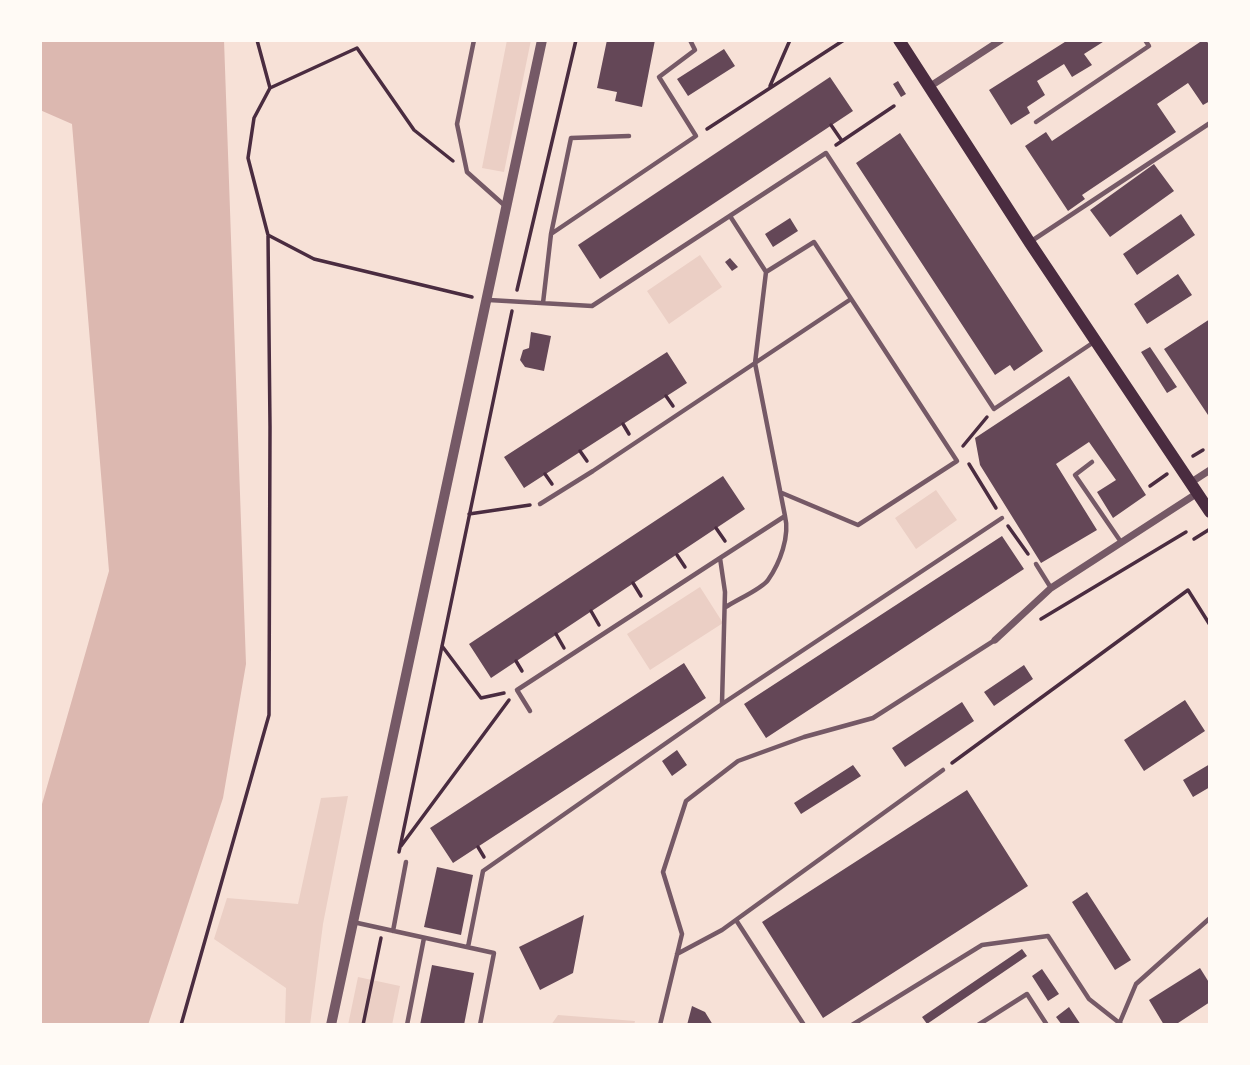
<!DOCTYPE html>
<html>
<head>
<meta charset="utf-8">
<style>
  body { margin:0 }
  #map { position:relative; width:1250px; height:1065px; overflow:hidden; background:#f7e1d7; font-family:"Nunito Sans",sans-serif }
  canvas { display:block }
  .frame { position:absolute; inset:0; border:42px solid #fffaf5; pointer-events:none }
</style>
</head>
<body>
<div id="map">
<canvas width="1250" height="1065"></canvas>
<div class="frame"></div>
</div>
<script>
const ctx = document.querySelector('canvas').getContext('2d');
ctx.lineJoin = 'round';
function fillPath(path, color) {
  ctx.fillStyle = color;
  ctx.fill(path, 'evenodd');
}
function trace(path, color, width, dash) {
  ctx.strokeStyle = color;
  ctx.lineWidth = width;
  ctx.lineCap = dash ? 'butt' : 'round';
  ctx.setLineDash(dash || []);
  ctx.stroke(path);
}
fillPath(new Path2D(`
  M 507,40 L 531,40 L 504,172 L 482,168 Z
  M 700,255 L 722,287 L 669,324 L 647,291 Z
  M 936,490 L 957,520 L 916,549 L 895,518 Z
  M 700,587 L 723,623 L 650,670 L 627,634 Z
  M 348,796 L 323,924 L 310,1025 L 285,1025 L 286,988 L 214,939 L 227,898 L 298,904 L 321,798 Z
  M 358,977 L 400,986 L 392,1025 L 348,1025 Z
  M 558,1015 L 635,1021 L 634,1025 L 551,1025 Z`), '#ebcfc5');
fillPath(new Path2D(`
  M 40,40 L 224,40 L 246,664 L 223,798 L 148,1025 L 40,1025 L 40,811 L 109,571 L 72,124 L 40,110 Z`), '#dcb8b0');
fillPath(new Path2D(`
  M 607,40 L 655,40 L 642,107 L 615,101 L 617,92 L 597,88 Z
  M 1068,40 L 1106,40 L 1084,54 L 1092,65 L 1072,77 L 1064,64 L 1037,81 L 1045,95 L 1027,107 L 1030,113 L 1011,125 L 989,90 Z
  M 1203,40 L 1206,40 L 1210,46 L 1210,101 L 1203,105 L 1188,83 L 1157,104 L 1176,132 L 1082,195 L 1085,199 L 1068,211 L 1025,146 L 1046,132 L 1052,141 Z
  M 724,49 L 735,66 L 688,96 L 677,79 Z
  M 830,77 L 853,111 L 600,279 L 578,245 Z
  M 898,81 L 906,94 L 901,97 L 893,84 Z
  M 900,133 L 1043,351 L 1014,371 L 1010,365 L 995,375 L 856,163 Z
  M 1154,164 L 1174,191 L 1110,237 L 1090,210 Z
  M 1181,214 L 1195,235 L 1137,275 L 1123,254 Z
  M 790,218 L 798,231 L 773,247 L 765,234 Z
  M 730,258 L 738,267 L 732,271 L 725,262 Z
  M 1178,274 L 1192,295 L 1147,324 L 1134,304 Z
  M 1210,319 L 1210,418 L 1164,349 Z
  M 531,332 L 551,336 L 544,371 L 525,367 L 520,360 L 523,350 L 529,348 Z
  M 1150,347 L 1177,387 L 1167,393 L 1141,352 Z
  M 667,352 L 687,383 L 524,488 L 504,457 Z
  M 1069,376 L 1146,495 L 1113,518 L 1097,492 L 1116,480 L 1089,442 L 1056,464 L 1097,530 L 1041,563 L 980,465 L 975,438 Z
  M 723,476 L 745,509 L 491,678 L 469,644 Z
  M 1002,536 L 1024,569 L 766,738 L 744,704 Z
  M 684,663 L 706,698 L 453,863 L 430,828 Z
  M 1024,665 L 1033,679 L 994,706 L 984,692 Z
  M 1185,700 L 1205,731 L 1144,771 L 1124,740 Z
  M 962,702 L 974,721 L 905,767 L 892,748 Z
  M 677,750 L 687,765 L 672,776 L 662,761 Z
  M 1210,764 L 1210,787 L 1193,797 L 1183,780 Z
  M 853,765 L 861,776 L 801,814 L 794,803 Z
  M 967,790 L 1028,886 L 823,1018 L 762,922 Z
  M 437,867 L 473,875 L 461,935 L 424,927 Z
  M 1087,892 L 1131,960 L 1115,970 L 1072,902 Z
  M 584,915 L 573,973 L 540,990 L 519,947 Z
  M 1022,949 L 1027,956 L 927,1024 L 922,1017 Z
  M 432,965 L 474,973 L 464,1025 L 420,1025 Z
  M 1200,968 L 1210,984 L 1210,1002 L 1175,1025 L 1164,1025 L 1149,1000 Z
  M 1042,969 L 1059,994 L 1048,1001 L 1032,976 Z
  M 692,1006 L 705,1012 L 713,1025 L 687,1025 Z
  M 1069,1007 L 1081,1025 L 1062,1025 L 1056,1017 Z`), '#644757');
trace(new Path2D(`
  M 257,40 L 270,88
  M 770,86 L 790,40
  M 831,125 L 842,141
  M 707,129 L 844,40
  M 836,145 L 894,106
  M 268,235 L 314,259 L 472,297
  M 517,290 L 576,40
  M 666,396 L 673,406
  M 623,424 L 629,434
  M 963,446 L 987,417
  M 580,451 L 587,461
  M 1193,456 L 1203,450
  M 969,464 L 996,508
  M 545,474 L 552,484
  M 1150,486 L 1167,474
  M 469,514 L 530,505
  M 1008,526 L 1028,554
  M 716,528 L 725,541
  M 1194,539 L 1210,529
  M 677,555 L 685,567
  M 633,583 L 641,596
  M 591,611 L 599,625
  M 1041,619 L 1186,532
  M 556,634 L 564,648
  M 442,646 L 481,698 L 504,693
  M 516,661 L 522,671
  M 952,763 L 1188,590 L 1210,625
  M 401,846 L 509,700
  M 478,847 L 484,857
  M 399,852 L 512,311
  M 181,1025 L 269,715 L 270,427 L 268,235 L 248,158 L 254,118 L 270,88 L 357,48 L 414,130 L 453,161
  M 363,1025 L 381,938`), '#4a2c40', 3.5);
trace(new Path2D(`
  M 474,40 L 457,124 L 467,172 L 504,205
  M 1036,122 L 1149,46 L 1145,40
  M 551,234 L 571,138 L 629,136
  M 1030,242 L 1210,123
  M 766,272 L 814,242 L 957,461 L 858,525 L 782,493
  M 489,300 L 592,306 L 826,153 L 994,409 L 1094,342
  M 543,303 L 551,234 L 696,136 L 659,77 L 695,50 L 690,40
  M 1092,462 L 1075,475 L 1121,542
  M 540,504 L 593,471 L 851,299
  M 1036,564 L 1051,588
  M 726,607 C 736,600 762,589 768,580 C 780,563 790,536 785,516
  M 722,703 L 725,592 L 720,558 L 785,516 L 755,363 L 766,272 L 730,216
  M 530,711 L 517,690 L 720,558
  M 736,920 L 804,1025
  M 353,922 L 494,953 L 480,1025
  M 393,931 L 406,862
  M 468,947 L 483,871 L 722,704 L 1002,518
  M 677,954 L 722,930 L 943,770
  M 1120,1022 L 1136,984 L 1210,918
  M 407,1025 L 424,938
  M 660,1025 L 682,934 L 663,872 L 686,801 L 738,761 L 804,737 L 873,718 L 995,640
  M 852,1025 L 982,945 L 1048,936 L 1089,999 L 1122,1025
  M 978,1025 L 1027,994 L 1047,1025`), '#755966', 4.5);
trace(new Path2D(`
  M 929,87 L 1001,40
  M 1190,483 L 1210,470
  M 995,640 L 1051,588 L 1196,494`), '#755966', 7);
trace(new Path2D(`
  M 331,1025 L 542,40`), '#755966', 10);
trace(new Path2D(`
  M 899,40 L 1030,243 L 1210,512`), '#4a2c40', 12);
</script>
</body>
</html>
